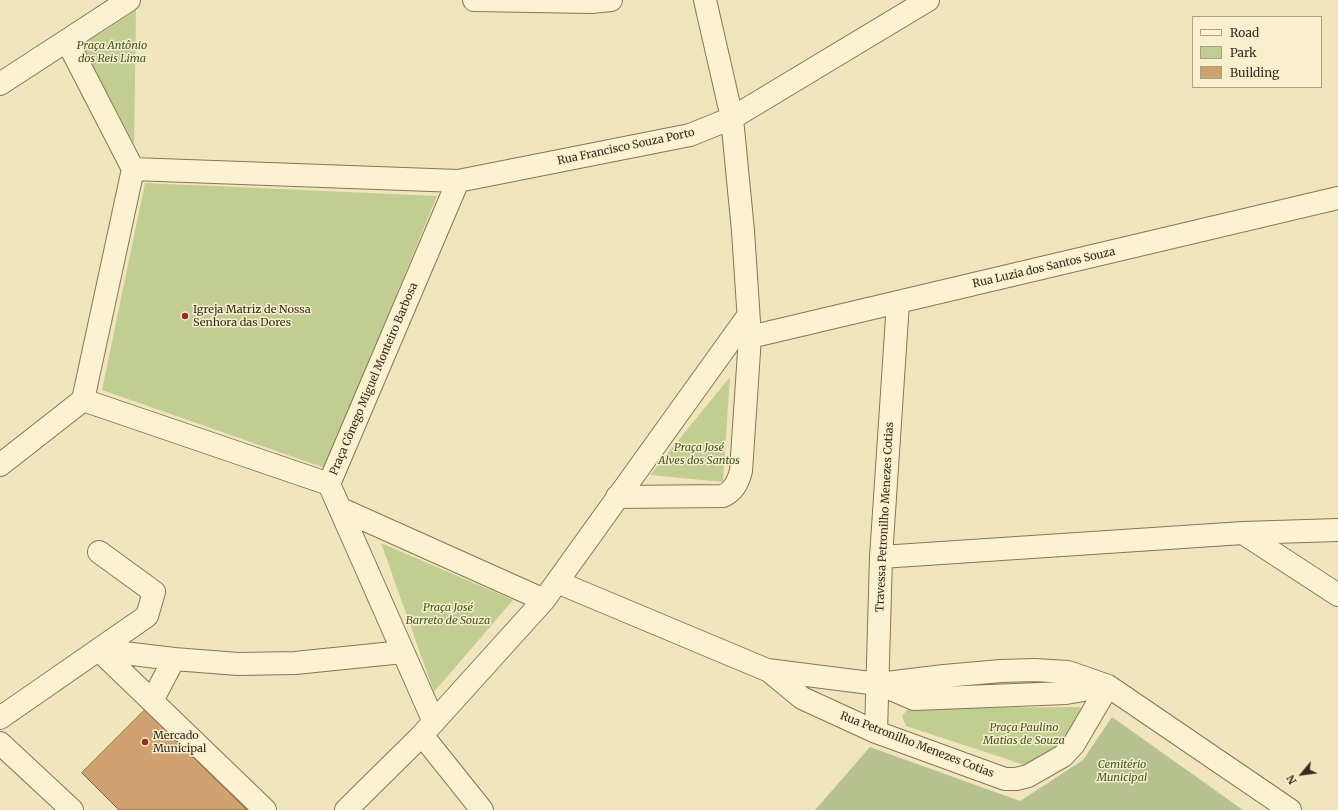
<!DOCTYPE html>
<html>
<head>
<meta charset="utf-8">
<style>
  body { margin:0 }
  #map { position:relative; width:1338px; height:810px; overflow:hidden; background:#f0e5bd; font-family:Merriweather,serif }
  canvas { display:block }
  .legend { position:absolute; left:1192px; top:16px; width:130px; height:72px; box-sizing:border-box; background:#f7efcd; border:1px solid #aaa186; margin:0; padding:5px 7px; list-style:none; font-size:12px; color:#372b1b }
  .legend li { display:flex; align-items:center; gap:8px; height:20px }
  .legend b { width:20px; border:1px solid #aaa186 }
  .north { position:absolute; left:1282px; top:754px; width:40px; height:40px; -webkit-text-stroke:3px #f7efcd; paint-order:stroke; rotate:241deg; font-size:11px; font-weight:700; line-height:16px; text-align:center; color:#372b1b }
  .north::after { content:''; display:block; margin:auto; width:14px; height:18px; background:#372b1b; clip-path:polygon(50% 0,100% 100%,50% 72%,0 100%) }
</style>
</head>
<body>
<div id="map">
<canvas width="1338" height="810"></canvas>
<ul class="legend">
<li><b style="height:5px;background:#faf2d1"></b>Road</li>
<li><b style="height:11px;background:#c2ce91"></b>Park</li>
<li><b style="height:11px;background:#d0a171"></b>Building</li>
</ul>
<div class="north">N</div>
</div>
<script>
const ctx = document.querySelector('canvas').getContext('2d');
ctx.lineJoin = 'round';
function fillPath(path, color) {
  ctx.fillStyle = color;
  ctx.fill(path, 'evenodd');
}
function trace(path, color, width, dash) {
  ctx.strokeStyle = color;
  ctx.lineWidth = width;
  ctx.lineCap = dash ? 'butt' : 'round';
  ctx.setLineDash(dash || []);
  ctx.stroke(path);
}
function write(font, color, halo, rows, align = 'center') {
  ctx.font = font + ' Merriweather,serif';
  ctx.lineWidth = 3;
  ctx.setLineDash([]);
  ctx.textBaseline = 'middle';
  ctx.strokeStyle = halo;
  ctx.fillStyle = color;
  for (const [text, x, y, turn = 0] of rows) {
    ctx.save();
    ctx.translate(x, y);
    ctx.rotate((+turn || 0) * Math.PI / 180);
    ctx.textAlign = isNaN(turn) ? turn : align;
    if (halo) ctx.strokeText(text, 0, 0);
    ctx.fillText(text, 0, 0);
    ctx.restore();
  }
}
fillPath(new Path2D(`
  M 136,10 L 134,144 L 82,45 Z
  M 145,183 L 437,196 L 325,468 L 102,390 Z
  M 730,377 L 723,482 L 650,475 Z
  M 381,543 L 513,600 L 434,692 Z
  M 1081,707 L 1069,738 L 1028,766 L 906,726 L 902,716 L 909,708 Z`), '#c2ce91');
fillPath(new Path2D(`
  M 1112,717 L 1243,810 L 815,810 L 870,747 L 1020,801 L 1083,760 Z`), '#b8c291');
const building = new Path2D(`
  M 145,710 L 247,810 L 119,810 L 82,773 Z`);
fillPath(building, '#d0a171');
trace(building, '#89603a', 1);
const minor = new Path2D(`
  M 474,0 L 591,2 L 611,0
  M 67,41 L 133,169
  M 0,84 L 129,0
  M 133,169 L 458,181 L 690,135 L 732,118 L 928,0
  M 133,169 L 83,400 L 329,484 L 458,181
  M 750,337 L 1338,198
  M 0,465 L 83,400
  M 329,484 L 434,722
  M 617,497 L 723,496 C 734,491 738,482 741,471 L 750,337 L 743,231 L 732,118 L 705,0
  M 341,509 L 544,600
  M 1243,533 L 1338,595
  M 881,557 L 1243,533 L 1338,530
  M 557,582 L 767,670 L 878,684 L 944,676 L 1001,671 L 1034,670 L 1068,672 L 1108,686 L 1290,810
  M 99,650 L 174,659 L 238,664 L 295,663 L 403,652
  M 99,650 L 265,810
  M 768,670 L 802,698 L 876,732 L 1005,779 L 1016,779 L 1028,776 L 1063,756 L 1074,744 L 1108,686
  M 879,684 L 914,699 L 1066,693 L 1107,686
  M 152,701 L 174,659
  M 0,718 L 147,616 L 154,592 L 99,552
  M 876,732 L 881,557 L 898,303
  M 422,735 L 482,810
  M 0,743 L 72,810
  M 346,810 L 422,735 L 544,600 L 748,316`);
trace(minor, '#897556', 24);
trace(minor, '#faf2d1', 22);
for (const [x, y, r, color] of [
  [185,316,4,"#9b2c23"],
  [145,742,4,"#9b2c23"]
]) {
  const dot = new Path2D();
  dot.arc(x, y, r, 0, 2 * Math.PI);
  ctx.fillStyle = color;
  ctx.fill(dot);
  trace(dot, '#f7efcd', 1.5);
}
write('italic 11px', '#435521', '#f7efcd', [
  ["Praça Antônio",112,46],
  ["dos Reis Lima",112,59],
  ["Praça José",699,448],
  ["Alves dos Santos",699,461],
  ["Praça José",448,608],
  ["Barreto de Souza",448,621],
  ["Praça Paulino",1024,728],
  ["Matias de Souza",1024,741],
  ["Cemitério",1122,765],
  ["Municipal",1122,778]
]);
write('11px', '#372b1b', '#f7efcd', [
  ["Rua Francisco Souza Porto",626,147,-12],
  ["Rua Luzia dos Santos Souza",1044,268,-13],
  ["Praça Cônego Miguel Monteiro Barbosa",374,379,-67],
  ["Travessa Petronilho Menezes Cotias",885,517,-87],
  ["Rua Petronilho Menezes Cotias",917,745,21]
]);
write('11px', '#372b1b', '#f7efcd', [
  ["Igreja Matriz de Nossa",193,310],
  ["Senhora das Dores",193,323],
  ["Mercado",153,736],
  ["Municipal",153,749]
], 'left');
</script>
</body>
</html>
